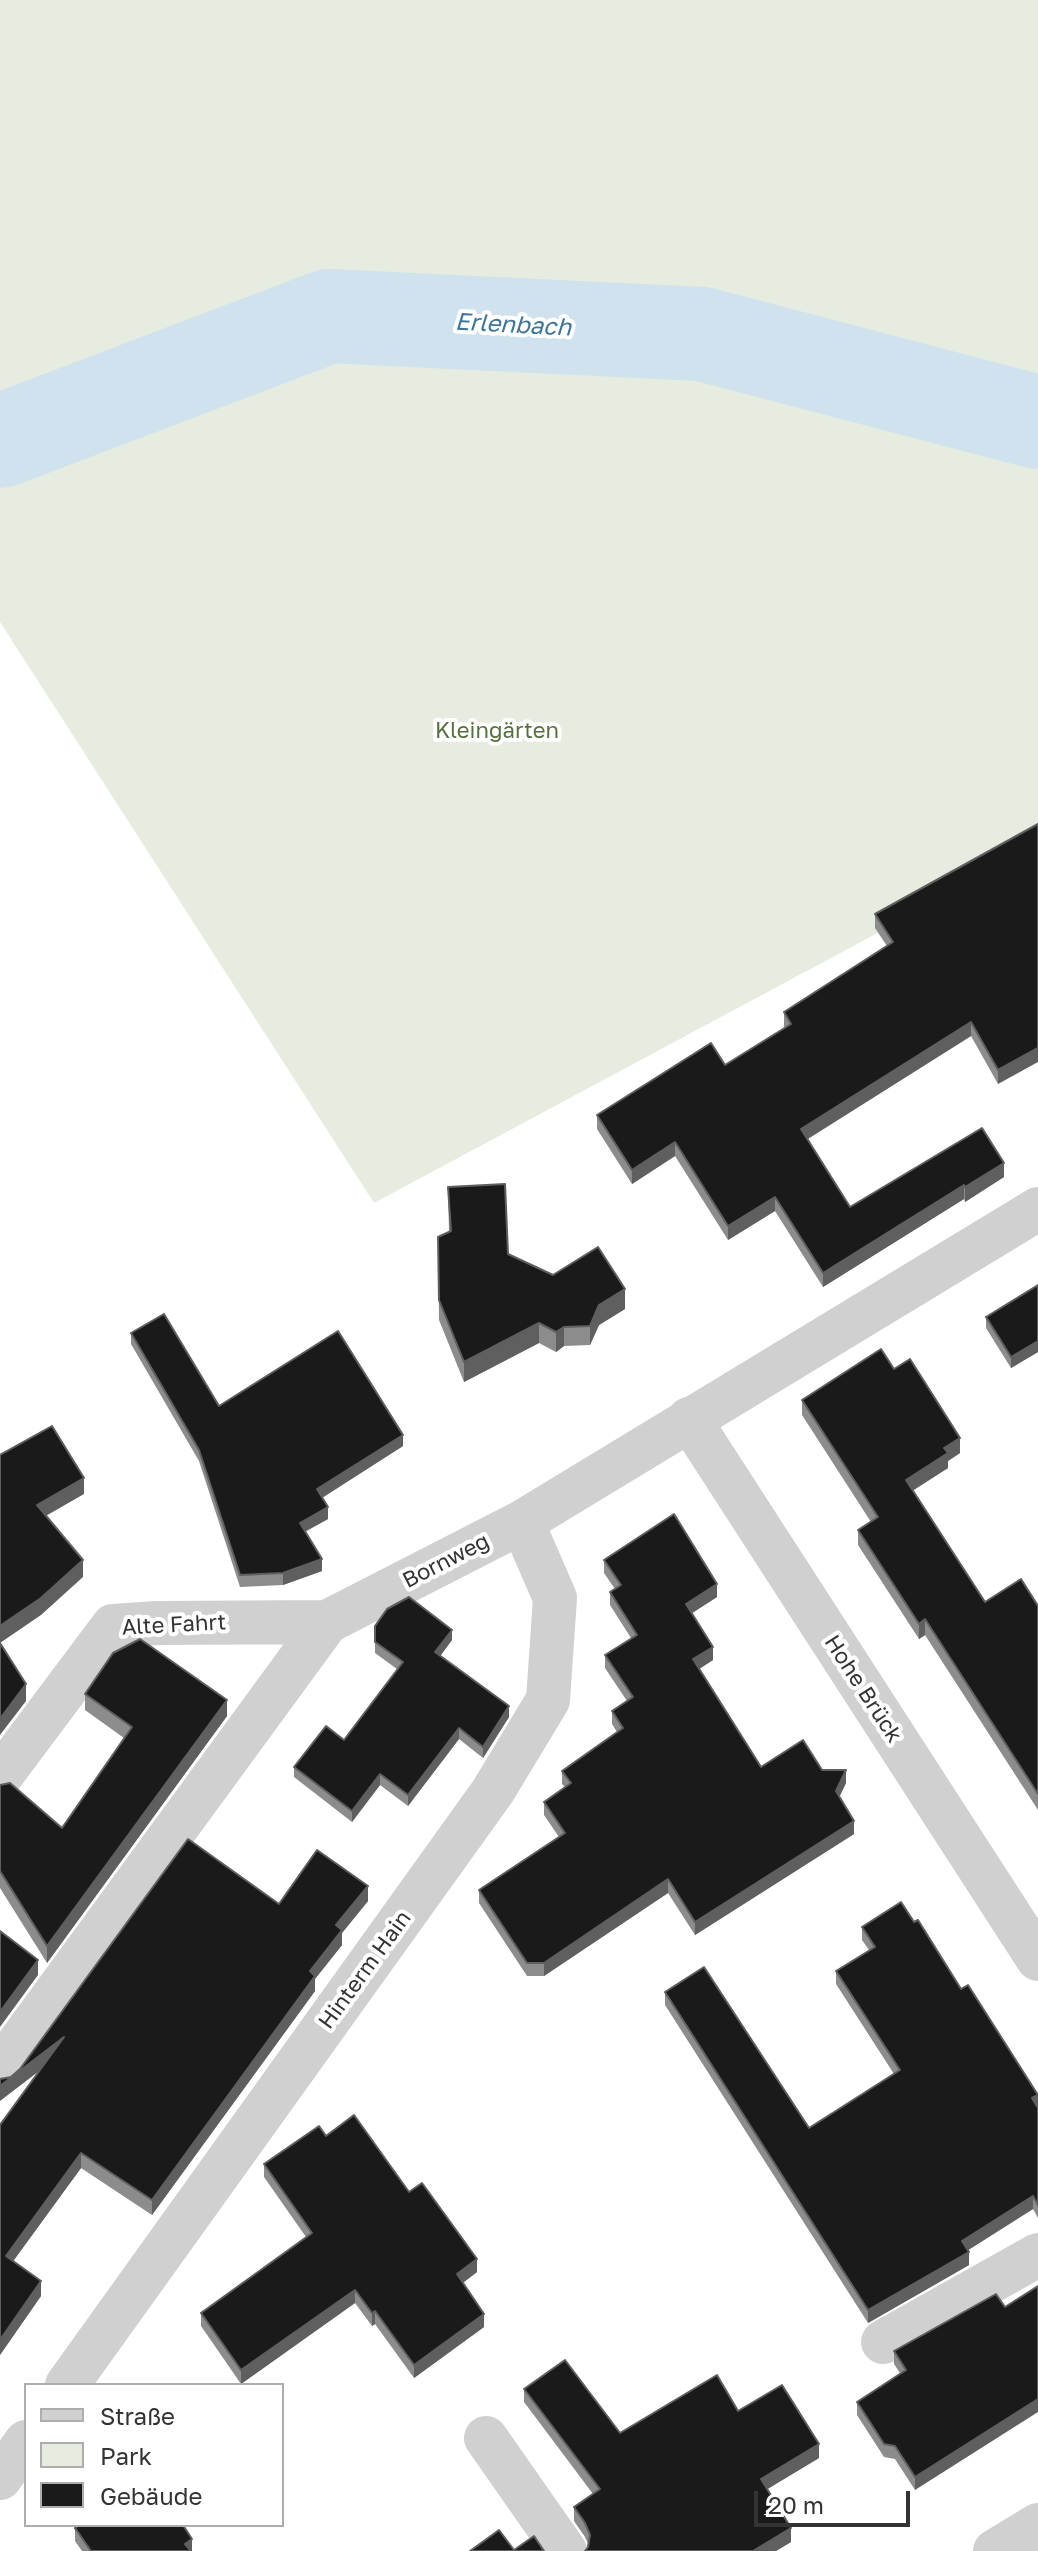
<!DOCTYPE html>
<html>
<head>
<meta charset="utf-8">
<style>
  body { margin:0 }
  #map { position:relative; width:1038px; height:2551px; overflow:hidden; background:#fff; font-family:"Golos Text",sans-serif }
  canvas { display:block }
  .legend { position:absolute; left:24px; top:2383px; width:260px; height:144px; box-sizing:border-box; background:#fff; border:2px solid #adadad; margin:0; padding:10px 14px; list-style:none; font-size:24px; color:#333 }
  .legend li { display:flex; align-items:center; gap:16px; height:40px }
  .legend b { width:40px; border:2px solid #adadad }
  .scale { position:absolute; left:754px; top:2491px; width:156px; height:36px; box-sizing:border-box; border:4px solid #333; border-top:0; padding-left:10px; font-size:24px; line-height:28px; white-space:nowrap; color:#333; -webkit-text-stroke:6px #fff; paint-order:stroke }
</style>
</head>
<body>
<div id="map">
<canvas width="1038" height="2551"></canvas>
<ul class="legend">
<li><b style="height:10px;background:#d0d0d0"></b>Straße</li>
<li><b style="height:22px;background:#e6ecdf"></b>Park</li>
<li><b style="height:22px;background:#1a1a1a"></b>Gebäude</li>
</ul>
<div class="scale">20 m</div>
</div>
<script>
const ctx = document.querySelector('canvas').getContext('2d');
ctx.lineJoin = 'round';
function fillPath(path, color) {
  ctx.fillStyle = color;
  ctx.fill(path, 'evenodd');
}
function trace(path, color, width, dash) {
  ctx.strokeStyle = color;
  ctx.lineWidth = width;
  ctx.lineCap = dash ? 'butt' : 'round';
  ctx.setLineDash(dash || []);
  ctx.stroke(path);
}
function write(font, color, halo, rows, align = 'center') {
  ctx.font = font + ' "Golos Text",sans-serif';
  ctx.lineWidth = 8;
  ctx.setLineDash([]);
  ctx.textBaseline = 'middle';
  ctx.strokeStyle = halo;
  ctx.fillStyle = color;
  for (const [text, x, y, turn = 0] of rows) {
    ctx.save();
    ctx.translate(x, y);
    ctx.rotate((+turn || 0) * Math.PI / 180);
    ctx.textAlign = isNaN(turn) ? turn : align;
    if (halo) ctx.strokeText(text, 0, 0);
    ctx.fillText(text, 0, 0);
    ctx.restore();
  }
}
fillPath(new Path2D(`
  M 0,0 L 1038,0 L 1038,847 L 374,1203 L 0,622 Z`), '#e6ecdf');
trace(new Path2D(`
  M 0,441 L 329,316 L 702,334 L 1038,422`), '#cfe2ee', 94);
trace(new Path2D(`
  M 689,1419 L 1038,1959
  M 0,1777 L 113,1626 L 157,1623 L 327,1622
  M 0,2069 L 327,1622 L 522,1522 L 1038,1209
  M 883,2342 L 1038,2255
  M 67,2385 L 493,1791 L 548,1700 L 555,1598 L 522,1522
  M 486,2438 L 565,2551
  M 0,2478 L 26,2442
  M 995,2551 L 1038,2525`), '#d0d0d0', 44);
fillPath(new Path2D(`
  M 1038,824 L 998,1084 L 971,1036 L 808,1139 L 850,1207 L 1004,1177 L 965,1202 L 964,1199 L 823,1287 L 775,1211 L 728,1240 L 675,1156 L 632,1184 L 597,1129 L 597,1115 L 725,1065 L 785,1028 L 784,1026 L 784,1012 L 887,946 L 875,928 L 875,914 Z
  M 448,1187 L 508,1254 L 625,1309 L 599,1325 L 590,1345 L 564,1346 L 556,1352 L 539,1343 L 464,1382 L 439,1320 L 438,1237 L 449,1232 Z
  M 1038,1285 L 1038,1352 L 1011,1368 L 986,1328 L 986,1317 Z
  M 131,1333 L 219,1406 L 403,1446 L 322,1498 L 328,1519 L 305,1532 L 322,1571 L 283,1585 L 240,1587 L 199,1461 L 131,1344 Z
  M 894,1369 L 960,1453 L 948,1461 L 948,1468 L 913,1490 L 985,1602 L 1038,1606 L 1038,1810 L 925,1635 L 919,1639 L 858,1545 L 858,1530 L 871,1522 L 802,1415 L 802,1400 Z
  M 604,1560 L 717,1597 L 692,1613 L 713,1660 L 699,1669 L 761,1767 L 822,1770 L 846,1783 L 839,1797 L 854,1834 L 695,1935 L 668,1893 L 544,1976 L 527,1976 L 479,1903 L 479,1890 L 559,1837 L 544,1815 L 544,1802 L 565,1787 L 562,1784 L 562,1771 L 617,1732 L 612,1724 L 612,1711 L 627,1701 L 605,1668 L 605,1655 L 631,1638 L 610,1605 L 610,1592 L 615,1589 L 604,1573 Z
  M 375,1626 L 452,1640 L 440,1656 L 509,1717 L 483,1758 L 459,1739 L 408,1806 L 380,1785 L 352,1822 L 294,1777 L 294,1767 L 344,1740 L 397,1669 L 375,1653 Z
  M 85,1694 L 227,1716 L 47,1963 L 0,1888 L 0,1785 L 62,1828 L 124,1738 L 85,1710 Z
  M 368,1901 L 342,1933 L 342,1945 L 315,1979 L 315,1991 L 152,2215 L 81,2168 L 13,2261 L 41,2296 L 0,2355 L 40,2071 L 11,2077 L 279,1904 Z
  M 914,1922 L 1038,2095 L 1038,2218 L 1033,2209 L 968,2250 L 969,2265 L 868,2323 L 665,2005 L 665,1992 L 809,2128 L 894,2074 L 836,1984 L 836,1971 L 869,1950 L 862,1940 L 862,1927 Z
  M 326,2136 L 409,2192 L 477,2272 L 463,2283 L 484,2327 L 414,2378 L 375,2324 L 372,2326 L 355,2303 L 241,2384 L 201,2326 L 201,2313 L 306,2237 L 264,2177 L 264,2164 Z
  M 1005,2307 L 915,2490 L 895,2459 L 884,2457 L 857,2415 L 857,2402 L 900,2373 L 894,2364 L 894,2351 Z
  M 524,2389 L 620,2433 L 738,2411 L 819,2458 L 767,2489 L 791,2542 L 776,2551 L 585,2551 L 588,2544 L 585,2537 L 574,2521 L 574,2507 L 593,2494 L 524,2402 Z
  M 73,2525 L 183,2525 L 192,2551 L 82,2551 L 75,2541 L 75,2530 Z`), '#8c8c8c');
fillPath(new Path2D(`
  M 971,1022 L 971,1036 L 801,1143 L 801,1129 Z
  M 1038,1048 L 1038,1062 L 998,1084 L 998,1070 Z
  M 675,1142 L 675,1156 L 632,1184 L 632,1170 Z
  M 1004,1163 L 1004,1177 L 965,1202 L 965,1187 Z
  M 964,1185 L 964,1199 L 823,1287 L 823,1273 Z
  M 775,1197 L 775,1211 L 728,1240 L 728,1226 Z
  M 625,1289 L 625,1309 L 599,1325 L 590,1345 L 590,1326 L 599,1305 Z
  M 539,1323 L 539,1343 L 464,1382 L 464,1362 Z
  M 564,1327 L 564,1346 L 556,1352 L 556,1332 Z
  M 1038,1341 L 1038,1352 L 1011,1368 L 1011,1357 Z
  M 403,1435 L 403,1446 L 317,1501 L 317,1489 Z
  M 960,1438 L 960,1453 L 948,1461 L 948,1468 L 906,1495 L 906,1480 L 944,1448 Z
  M 84,1478 L 84,1494 L 37,1521 L 37,1505 Z
  M 328,1507 L 328,1519 L 300,1534 L 300,1523 Z
  M 322,1559 L 322,1571 L 283,1585 L 283,1573 Z
  M 83,1560 L 83,1577 L 41,1615 L 0,1643 L 0,1626 Z
  M 717,1584 L 717,1597 L 686,1617 L 686,1604 Z
  M 925,1619 L 925,1635 L 919,1639 L 919,1624 Z
  M 452,1630 L 452,1640 L 435,1663 L 435,1652 Z
  M 713,1647 L 713,1660 L 693,1673 L 693,1659 Z
  M 26,1684 L 26,1701 L 0,1735 L 0,1719 Z
  M 227,1700 L 227,1716 L 47,1963 L 47,1946 Z
  M 509,1706 L 509,1717 L 483,1758 L 483,1747 Z
  M 459,1728 L 459,1739 L 408,1806 L 408,1795 Z
  M 846,1770 L 846,1783 L 836,1804 L 836,1791 Z
  M 380,1774 L 380,1785 L 352,1822 L 352,1811 Z
  M 854,1821 L 854,1834 L 695,1935 L 695,1922 Z
  M 668,1879 L 668,1893 L 544,1976 L 544,1963 Z
  M 368,1886 L 368,1901 L 342,1933 L 342,1945 L 315,1979 L 315,1991 L 152,2215 L 152,2200 L 336,1925 Z
  M 38,1960 L 38,1975 L 0,2027 L 0,2012 Z
  M 64,2037 L 64,2052 L 0,2101 L 0,2086 Z
  M 1038,2095 L 1038,2108 L 1032,2098 Z
  M 81,2153 L 81,2168 L 6,2271 L 6,2256 Z
  M 1033,2196 L 1033,2209 L 962,2254 L 962,2241 Z
  M 969,2252 L 969,2265 L 868,2323 L 868,2310 Z
  M 477,2259 L 477,2272 L 457,2287 L 457,2274 Z
  M 41,2281 L 41,2296 L 0,2355 L 0,2340 Z
  M 355,2290 L 355,2303 L 241,2384 L 241,2370 Z
  M 375,2311 L 375,2324 L 372,2326 L 372,2313 Z
  M 484,2314 L 484,2327 L 414,2378 L 414,2365 Z
  M 1038,2399 L 1038,2412 L 915,2490 L 915,2477 Z
  M 819,2444 L 819,2458 L 761,2493 L 761,2479 Z
  M 791,2528 L 791,2542 L 776,2551 L 753,2551 Z
  M 192,2539 L 192,2551 L 185,2551 L 185,2544 Z`), '#5f5f5f');
const building = new Path2D(`
  M 1038,824 L 1038,1048 L 998,1070 L 971,1022 L 801,1129 L 850,1207 L 982,1128 L 1004,1163 L 965,1187 L 964,1185 L 823,1273 L 775,1197 L 728,1226 L 675,1142 L 632,1170 L 597,1115 L 711,1043 L 725,1065 L 791,1024 L 784,1012 L 893,942 L 875,914 Z
  M 505,1184 L 508,1254 L 553,1275 L 598,1247 L 625,1289 L 599,1305 L 590,1326 L 564,1327 L 556,1332 L 539,1323 L 464,1362 L 439,1300 L 438,1237 L 451,1231 L 448,1187 Z
  M 1038,1285 L 1038,1341 L 1011,1357 L 986,1317 Z
  M 164,1314 L 219,1406 L 338,1331 L 403,1435 L 317,1489 L 328,1507 L 300,1523 L 322,1559 L 283,1573 L 240,1575 L 199,1450 L 131,1333 Z
  M 881,1349 L 894,1369 L 910,1359 L 960,1438 L 944,1448 L 948,1453 L 906,1480 L 985,1602 L 1021,1579 L 1038,1606 L 1038,1794 L 925,1619 L 919,1624 L 858,1530 L 878,1517 L 802,1400 Z
  M 52,1426 L 84,1478 L 37,1505 L 83,1560 L 41,1598 L 0,1626 L 0,1455 Z
  M 674,1514 L 717,1584 L 686,1604 L 713,1647 L 693,1659 L 761,1767 L 803,1740 L 822,1770 L 846,1770 L 836,1791 L 854,1821 L 695,1922 L 668,1879 L 544,1963 L 527,1963 L 479,1890 L 565,1833 L 544,1802 L 571,1783 L 562,1771 L 623,1728 L 612,1711 L 633,1697 L 605,1655 L 637,1635 L 610,1592 L 621,1585 L 604,1560 Z
  M 409,1597 L 452,1630 L 435,1652 L 509,1706 L 483,1747 L 459,1728 L 408,1795 L 380,1774 L 352,1811 L 294,1767 L 326,1726 L 344,1740 L 403,1662 L 375,1642 L 375,1626 L 387,1609 Z
  M 140,1639 L 227,1700 L 47,1946 L 0,1871 L 0,1785 L 10,1783 L 62,1828 L 132,1727 L 85,1694 L 113,1653 Z
  M 0,1643 L 26,1684 L 0,1719 Z
  M 188,1839 L 279,1904 L 317,1850 L 368,1886 L 336,1925 L 342,1930 L 310,1971 L 315,1976 L 152,2200 L 81,2153 L 6,2256 L 41,2281 L 0,2340 L 0,2125 L 64,2037 L 0,2086 L 0,2079 L 11,2077 L 20,2069 Z
  M 901,1902 L 914,1922 L 918,1920 L 961,1989 L 968,1985 L 1038,2095 L 1032,2098 L 1038,2108 L 1038,2205 L 1033,2196 L 962,2241 L 969,2252 L 868,2310 L 665,1992 L 704,1967 L 809,2128 L 900,2070 L 836,1971 L 875,1947 L 862,1927 Z
  M 0,1931 L 38,1960 L 0,2012 Z
  M 354,2115 L 409,2192 L 422,2183 L 477,2259 L 457,2274 L 484,2314 L 414,2365 L 375,2311 L 372,2313 L 355,2290 L 241,2370 L 201,2313 L 312,2233 L 264,2164 L 319,2126 L 326,2136 Z
  M 1038,2286 L 1038,2399 L 915,2477 L 895,2446 L 884,2444 L 857,2402 L 906,2370 L 894,2351 L 996,2294 L 1005,2307 Z
  M 565,2360 L 620,2433 L 717,2375 L 738,2411 L 782,2385 L 819,2444 L 761,2479 L 791,2528 L 753,2551 L 585,2551 L 588,2547 L 590,2535 L 585,2523 L 574,2507 L 600,2489 L 524,2389 Z
  M 79,2525 L 183,2525 L 192,2539 L 185,2544 L 191,2551 L 91,2551 L 75,2528 Z
  M 499,2530 L 514,2550 L 534,2536 L 544,2551 L 470,2551 Z`);
fillPath(building, '#1a1a1a');
trace(building, '#5f5f5f', 2);
write('22px', '#56703f', '#fff', [
  ["Kleingärten",497,731]
]);
write('22px', '#333', '#fff', [
  ["Bornweg",446,1561,-27],
  ["Alte Fahrt",174,1625,-3],
  ["Hohe Brück",863,1689,57],
  ["Hinterm Hain",365,1970,-54]
]);
write('italic 24px', '#3f7597', '#fff', [
  ["Erlenbach",513,325,3]
]);
</script>
</body>
</html>
